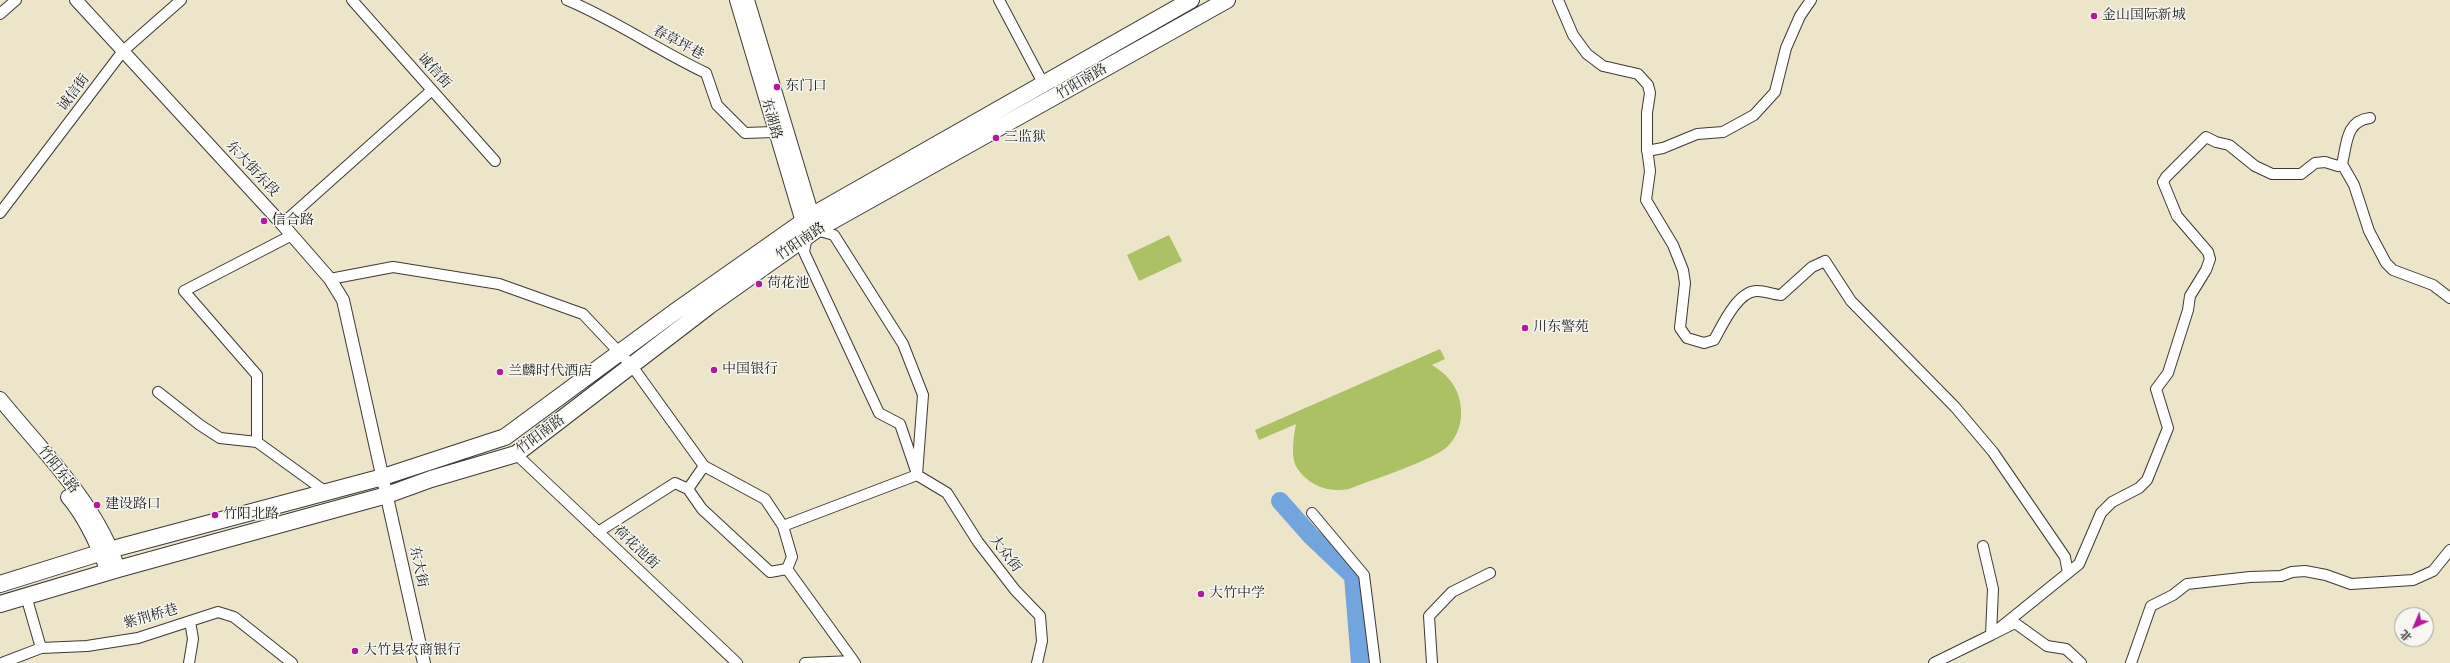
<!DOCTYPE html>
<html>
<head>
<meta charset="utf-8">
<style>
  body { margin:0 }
  #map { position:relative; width:2450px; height:663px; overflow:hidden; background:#ede5c9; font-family:"IM FELL Great Primer","Noto Serif SC",serif }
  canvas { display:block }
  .north { position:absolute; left:2394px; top:607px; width:40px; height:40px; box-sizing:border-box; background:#f6f6f2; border:1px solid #9f9f9c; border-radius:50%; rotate:224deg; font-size:11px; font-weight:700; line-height:16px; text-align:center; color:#1c1c1c }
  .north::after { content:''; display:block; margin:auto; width:14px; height:18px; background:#b5179e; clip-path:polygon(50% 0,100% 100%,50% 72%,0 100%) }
</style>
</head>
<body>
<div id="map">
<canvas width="2450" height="663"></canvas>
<div class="north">北</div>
</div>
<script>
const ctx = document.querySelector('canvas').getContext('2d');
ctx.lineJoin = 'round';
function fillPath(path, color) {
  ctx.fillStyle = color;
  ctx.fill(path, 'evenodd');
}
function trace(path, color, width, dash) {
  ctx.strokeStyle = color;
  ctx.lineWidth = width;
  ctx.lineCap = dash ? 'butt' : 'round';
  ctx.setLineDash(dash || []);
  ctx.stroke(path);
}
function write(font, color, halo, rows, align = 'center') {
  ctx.font = font + ' "IM FELL Great Primer","Noto Serif SC",serif';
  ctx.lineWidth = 3;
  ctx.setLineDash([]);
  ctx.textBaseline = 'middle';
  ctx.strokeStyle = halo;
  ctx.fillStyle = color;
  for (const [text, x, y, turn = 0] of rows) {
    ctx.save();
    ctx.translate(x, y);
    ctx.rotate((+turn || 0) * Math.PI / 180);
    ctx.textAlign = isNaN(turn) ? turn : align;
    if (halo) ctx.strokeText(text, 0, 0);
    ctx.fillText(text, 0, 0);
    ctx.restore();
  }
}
fillPath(new Path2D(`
  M 1169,235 L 1182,261 L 1139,281 L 1127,255 Z
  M 1440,349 L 1445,359 L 1432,365 C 1438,369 1444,373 1449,379 C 1467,399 1466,437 1440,452 C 1415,466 1377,478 1349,489 C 1329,493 1309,486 1297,468 C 1290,456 1294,436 1296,424 L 1259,440 L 1255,430 Z`), '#acc064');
trace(new Path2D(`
  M 1280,501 L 1311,536 L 1353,576 L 1360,663`), '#72a4dd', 18);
const minor = new Path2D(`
  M 352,0 L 495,161
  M 567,0 C 615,20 659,51 706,73 L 717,105 L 745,133 L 774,132
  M 999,0 L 1043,83
  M 1558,0 L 1573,35 L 1587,54 L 1603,66 L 1638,74 L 1648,85 L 1650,93 L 1647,113 L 1647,148 L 1650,171 L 1646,200 L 1673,245 L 1683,270 L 1685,283 L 1680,328 L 1687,338 L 1704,343 L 1714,340 C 1722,326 1737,292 1756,291 C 1763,290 1774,295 1781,295 L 1812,267 L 1825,261 L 1851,301 L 1955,407 L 1993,452 L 2065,557 L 2068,573
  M 0,14 L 16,0
  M 1647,151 L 1663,148 L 1697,134 L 1723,132 L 1754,115 L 1775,92 L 1786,48 L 1800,16 L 1811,0
  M 2342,164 L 2354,185 L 2369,231 L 2386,263 L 2393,270 L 2433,285 L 2450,298
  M 0,213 L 123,51 L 181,0
  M 282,224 L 432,90
  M 816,230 L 834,235 L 903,344 L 923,395 L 917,475
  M 292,235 L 184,291 L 257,375 L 257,442 L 326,492
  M 807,236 L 804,252 L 879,413 L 900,424 L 916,471
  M 330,279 L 393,267 L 499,284 L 583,314 L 632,366 L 704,466 L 688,489 L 702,509 L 770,572 L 787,569
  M 158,392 L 200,425 L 220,438 L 257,442
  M 516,454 L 737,663
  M 704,466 L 765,499 L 783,526 L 792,557 L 787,569
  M 917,475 L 947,493 L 978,542 L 1015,590 L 1040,616 L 1042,641 L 1037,663
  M 1312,513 L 1364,575 L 1375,663
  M 783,526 L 917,475
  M 598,532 L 675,483 L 688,489
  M 1983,546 L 1993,589 L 1991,635 L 2015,623 L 2047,646 L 2066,649 L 2081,663
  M 787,569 L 855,663
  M 26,596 L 41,648
  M 2,663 L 41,648 L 87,646 L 138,638 L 218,612 L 234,617 L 292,663
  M 189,663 L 193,639 L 190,621
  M 805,663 L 853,661
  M 1432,663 L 1429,616 L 1452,592 L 1490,573
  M 1934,663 L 1991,635 L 2079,564 L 2101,513 L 2112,502 L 2139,488 L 2147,480 L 2168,428 L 2156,389 L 2168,373 L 2188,310 L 2190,296 L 2206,270 L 2210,259 L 2208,252 L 2177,216 L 2163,182 L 2166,177 L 2206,137 L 2216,142 L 2229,145 L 2255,166 L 2272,174 L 2301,174 L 2315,163 L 2325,162 L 2338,166 L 2342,164 C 2347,145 2345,121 2370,118
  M 2131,663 L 2151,606 L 2173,595 L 2187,584 L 2250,577 L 2281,576 L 2292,572 L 2305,571 L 2326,575 L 2351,584 L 2413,580 L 2433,571 L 2450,550`);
const tertiary = new Path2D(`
  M 76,0 L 282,224 L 330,279 L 343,300 L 424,663`);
const secondary = new Path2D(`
  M 737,0 L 806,232
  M 747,0 L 815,226
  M 0,399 C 43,452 97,503 118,569
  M 68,497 C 86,518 98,545 108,572`);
const trunk = new Path2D(`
  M 0,584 L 109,550 L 383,477 L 505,437 L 676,311 L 811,216 L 1191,0
  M 0,604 L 118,569 L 387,495 L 431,479 L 516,454 L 709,306 L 816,230 L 1227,0`);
trace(minor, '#3b3a36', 12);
trace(tertiary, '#3b3a36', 14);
trace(secondary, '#3b3a36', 16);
trace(trunk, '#3b3a36', 18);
trace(minor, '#fff', 10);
trace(tertiary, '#fff', 12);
trace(secondary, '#fff', 14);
trace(trunk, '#fff', 16);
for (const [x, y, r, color] of [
  [2094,16,4,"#b5179e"],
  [777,87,4,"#b5179e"],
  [996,138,4,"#b5179e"],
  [264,221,4,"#b5179e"],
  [759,284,4,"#b5179e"],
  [1525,328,4,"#b5179e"],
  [714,370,4,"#b5179e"],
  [500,372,4,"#b5179e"],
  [97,505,4,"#b5179e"],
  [215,515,4,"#b5179e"],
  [1201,594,4,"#b5179e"],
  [355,651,4,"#b5179e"]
]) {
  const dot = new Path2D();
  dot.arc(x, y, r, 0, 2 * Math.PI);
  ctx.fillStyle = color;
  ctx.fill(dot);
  trace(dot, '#f6f6f2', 1.5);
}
write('14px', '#1c1c1c', '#f6f6f2', [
  ["金山国际新城",2102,16],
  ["东门口",785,87],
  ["三监狱",1004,138],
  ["信合路",272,221],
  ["荷花池",767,284],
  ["川东警苑",1533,328],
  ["中国银行",722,370],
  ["兰麟时代酒店",508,372],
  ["建设路口",105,505],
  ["竹阳北路",223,515],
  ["大竹中学",1209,594],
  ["大竹县农商银行",363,651]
], 'left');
write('14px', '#1c1c1c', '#f6f6f2', [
  ["春草坪巷",678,43,28],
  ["诚信街",434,71,48],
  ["竹阳南路",1082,82,-30],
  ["诚信街",74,93,-53],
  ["东湖路",771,119,74],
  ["东大街东段",252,169,47],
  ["竹阳南路",801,242,-34],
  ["竹阳南路",541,435,-36],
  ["竹阳东路",58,470,51],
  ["荷花池街",636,548,43],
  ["大众街",1005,554,52],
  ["东大街",418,567,78],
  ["紫荆桥巷",151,617,-16]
]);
</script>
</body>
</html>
